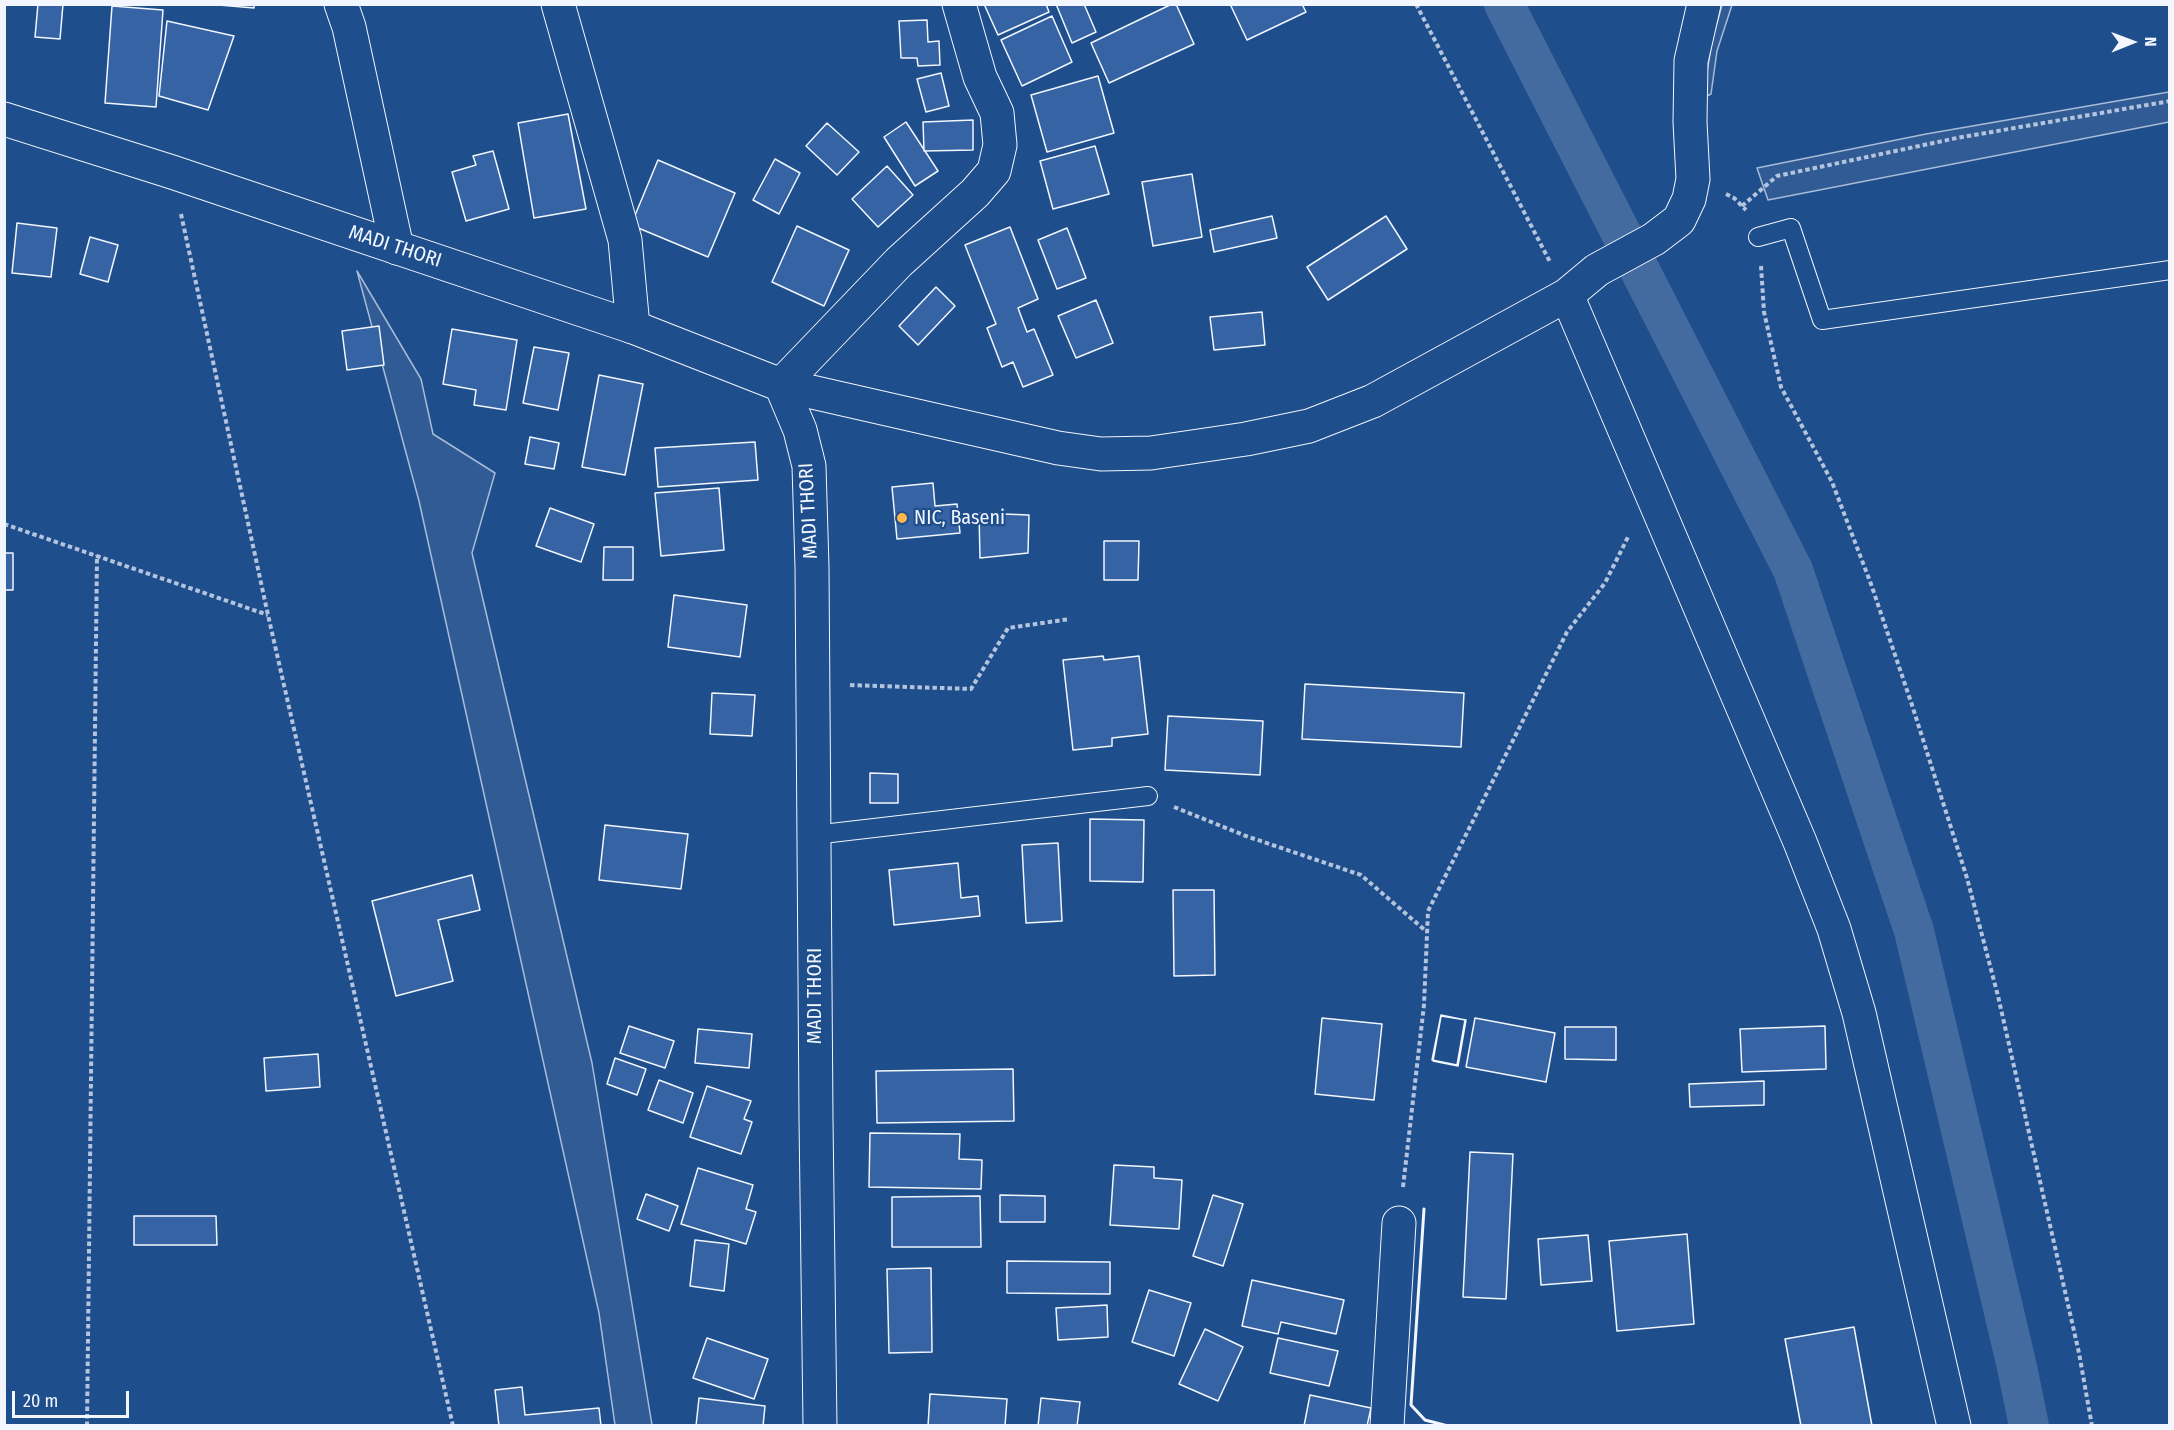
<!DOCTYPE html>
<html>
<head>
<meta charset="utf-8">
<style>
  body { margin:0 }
  #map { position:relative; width:2174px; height:1430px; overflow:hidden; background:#1f4e8c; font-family:"Fira Sans Condensed",sans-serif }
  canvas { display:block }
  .frame { position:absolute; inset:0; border:6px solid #f2f6ff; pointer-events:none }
  .north { position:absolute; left:2102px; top:12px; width:60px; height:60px; -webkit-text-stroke:4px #1f4e8c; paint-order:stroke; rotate:89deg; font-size:16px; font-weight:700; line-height:24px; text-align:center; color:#f2f6ff }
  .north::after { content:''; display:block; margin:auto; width:21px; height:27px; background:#f2f6ff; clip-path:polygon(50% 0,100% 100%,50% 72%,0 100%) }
  .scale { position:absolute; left:12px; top:1391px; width:117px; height:27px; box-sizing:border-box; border:3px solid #f2f6ff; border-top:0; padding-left:8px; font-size:18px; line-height:21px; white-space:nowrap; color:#f2f6ff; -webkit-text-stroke:4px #1f4e8c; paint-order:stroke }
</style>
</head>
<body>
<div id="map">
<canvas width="2174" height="1430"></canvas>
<div class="frame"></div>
<div class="north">N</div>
<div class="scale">20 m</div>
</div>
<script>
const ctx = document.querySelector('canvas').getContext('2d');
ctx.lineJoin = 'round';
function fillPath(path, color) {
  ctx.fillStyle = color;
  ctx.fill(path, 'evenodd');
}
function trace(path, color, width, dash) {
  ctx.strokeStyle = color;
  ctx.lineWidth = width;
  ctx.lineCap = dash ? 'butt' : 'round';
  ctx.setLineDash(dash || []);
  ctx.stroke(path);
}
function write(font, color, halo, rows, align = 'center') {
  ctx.font = font + ' "Fira Sans Condensed",sans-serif';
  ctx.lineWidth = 4.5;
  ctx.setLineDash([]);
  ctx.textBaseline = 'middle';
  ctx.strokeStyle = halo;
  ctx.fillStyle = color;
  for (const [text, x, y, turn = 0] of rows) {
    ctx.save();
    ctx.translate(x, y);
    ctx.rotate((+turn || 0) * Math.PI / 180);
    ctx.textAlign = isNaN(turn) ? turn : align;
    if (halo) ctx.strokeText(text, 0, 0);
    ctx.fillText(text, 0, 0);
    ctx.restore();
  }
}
const built = new Path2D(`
  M 1722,5 L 1732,5 L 1717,51 L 1711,94 L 1703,98 L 1712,41 Z
  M 2169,92 L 2169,122 L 1768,200 L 1757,168 L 1926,134 Z
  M 357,271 L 421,379 L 433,434 L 495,473 L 472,553 L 592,1063 L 652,1425 L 615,1425 L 599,1313 L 419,501 Z`);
fillPath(built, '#305b95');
trace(built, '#a8bbd7', 1.5);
trace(new Path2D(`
  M 1504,4 L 1793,570 L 1914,931 L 2017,1367 L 2029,1426`), '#446ba0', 40);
const building = new Path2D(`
  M 38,4 L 63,4 L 60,39 L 35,37 Z
  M 207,4 L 254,4 L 254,8 Z
  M 984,4 L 1046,4 L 1049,12 L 998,35 Z
  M 1056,4 L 1084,4 L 1096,32 L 1072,43 Z
  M 1172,4 L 1176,4 L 1194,44 L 1109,83 L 1091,43 Z
  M 1230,4 L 1302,4 L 1306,12 L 1247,40 Z
  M 112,6 L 163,10 L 156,107 L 105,103 Z
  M 1052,16 L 1072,62 L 1022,86 L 1001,40 Z
  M 927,20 L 928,42 L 939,41 L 940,65 L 918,66 L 917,58 L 901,58 L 899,21 Z
  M 167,21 L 234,36 L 208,110 L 159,96 Z
  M 941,73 L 949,106 L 926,112 L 917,79 Z
  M 1098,76 L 1114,133 L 1047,152 L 1031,95 Z
  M 568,114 L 586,209 L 534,218 L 518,123 Z
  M 973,120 L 973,150 L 924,151 L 923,122 Z
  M 906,122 L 938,171 L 915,186 L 884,137 Z
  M 827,123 L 859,152 L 837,175 L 806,146 Z
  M 1095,146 L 1109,194 L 1053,209 L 1040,161 Z
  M 493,151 L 509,209 L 466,221 L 452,172 L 476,165 L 473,156 Z
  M 775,159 L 800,173 L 779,214 L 753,200 Z
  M 658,160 L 735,193 L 708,257 L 631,225 Z
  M 887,166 L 913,195 L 878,227 L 852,199 Z
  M 1192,174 L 1202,237 L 1153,246 L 1142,182 Z
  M 1272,216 L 1277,238 L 1214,252 L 1210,230 Z
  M 1386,216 L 1407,249 L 1328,300 L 1307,267 Z
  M 17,223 L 57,228 L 51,277 L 12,273 Z
  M 797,226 L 849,250 L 824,306 L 772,282 Z
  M 1010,227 L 1038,299 L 1018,308 L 1027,332 L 1034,329 L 1053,375 L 1023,387 L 1013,362 L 1002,367 L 987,328 L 996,324 L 965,245 Z
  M 1067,228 L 1086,278 L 1057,289 L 1038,240 Z
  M 90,237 L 118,245 L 108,282 L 80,274 Z
  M 936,287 L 955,306 L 918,345 L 899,326 Z
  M 1096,300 L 1113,343 L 1076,358 L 1058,316 Z
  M 1262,312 L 1265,345 L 1214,350 L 1210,317 Z
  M 379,326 L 384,365 L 347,370 L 342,331 Z
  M 452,329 L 517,340 L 506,410 L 474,405 L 476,390 L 443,384 Z
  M 534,347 L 569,353 L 558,410 L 523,403 Z
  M 599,375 L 643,384 L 625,475 L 582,467 Z
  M 530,437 L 559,443 L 554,469 L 525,464 Z
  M 755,442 L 758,480 L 658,487 L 655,448 Z
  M 933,483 L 935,506 L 957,504 L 960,533 L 897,539 L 892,487 Z
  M 719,488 L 724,550 L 661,556 L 655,493 Z
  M 550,508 L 594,524 L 581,562 L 536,546 Z
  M 979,513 L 1029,515 L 1028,553 L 980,558 Z
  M 1104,541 L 1139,541 L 1138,580 L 1104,580 Z
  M 604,547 L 633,547 L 633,580 L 603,580 Z
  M 4,553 L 13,553 L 13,590 L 4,590 Z
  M 674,595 L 747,605 L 740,657 L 668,647 Z
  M 1103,656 L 1104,660 L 1139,656 L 1148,734 L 1112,738 L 1112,746 L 1073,750 L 1063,660 Z
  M 1305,684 L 1464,693 L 1461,747 L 1302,739 Z
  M 712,693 L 755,695 L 752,736 L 710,734 Z
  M 1168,716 L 1263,721 L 1260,775 L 1165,770 Z
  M 870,773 L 898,774 L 898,803 L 870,803 Z
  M 1090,819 L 1144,820 L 1143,882 L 1090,881 Z
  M 605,825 L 688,834 L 681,889 L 599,880 Z
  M 1058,843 L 1062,921 L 1026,923 L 1022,845 Z
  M 958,863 L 961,898 L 978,896 L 980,916 L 894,925 L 889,870 Z
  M 472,875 L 480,910 L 438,920 L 453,981 L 396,996 L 372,901 Z
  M 1173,890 L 1214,890 L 1215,975 L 1174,976 Z
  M 1441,1015 L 1465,1020 L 1457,1065 L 1432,1060 Z
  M 1441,1016 L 1466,1020 L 1458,1066 L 1433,1061 Z
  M 1322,1018 L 1382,1024 L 1374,1100 L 1315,1094 Z
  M 1475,1018 L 1555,1033 L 1546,1082 L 1466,1067 Z
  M 629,1026 L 674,1041 L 665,1068 L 620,1053 Z
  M 1825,1026 L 1826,1069 L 1742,1072 L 1740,1029 Z
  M 1565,1027 L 1616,1027 L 1616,1060 L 1565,1059 Z
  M 698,1029 L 752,1034 L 749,1068 L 695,1063 Z
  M 318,1054 L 320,1087 L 266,1091 L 264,1058 Z
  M 615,1058 L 646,1069 L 637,1095 L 607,1084 Z
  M 1013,1069 L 1014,1121 L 877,1123 L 876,1071 Z
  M 659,1080 L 693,1093 L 683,1123 L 648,1110 Z
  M 1764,1081 L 1764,1105 L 1690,1107 L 1689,1084 Z
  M 707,1086 L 751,1101 L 744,1119 L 752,1122 L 741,1154 L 690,1137 Z
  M 870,1133 L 960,1134 L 959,1159 L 982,1160 L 981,1189 L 869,1187 Z
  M 1470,1152 L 1513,1154 L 1506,1299 L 1463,1297 Z
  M 1114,1165 L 1154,1167 L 1154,1178 L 1182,1180 L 1179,1229 L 1110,1225 Z
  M 698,1168 L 753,1185 L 746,1209 L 756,1212 L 746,1244 L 681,1224 Z
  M 646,1194 L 678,1206 L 669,1231 L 637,1219 Z
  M 1000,1195 L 1045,1196 L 1045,1222 L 1000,1222 Z
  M 1213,1195 L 1243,1204 L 1223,1266 L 1193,1256 Z
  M 980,1196 L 981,1247 L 892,1247 L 892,1197 Z
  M 134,1216 L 216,1216 L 217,1245 L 134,1245 Z
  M 1687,1234 L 1694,1324 L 1617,1331 L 1609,1241 Z
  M 1588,1235 L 1592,1281 L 1541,1285 L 1538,1239 Z
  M 695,1240 L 729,1244 L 724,1291 L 690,1286 Z
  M 1007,1261 L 1110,1262 L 1110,1294 L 1007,1293 Z
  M 931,1268 L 932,1352 L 889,1353 L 887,1269 Z
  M 1252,1280 L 1344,1300 L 1336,1334 L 1281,1322 L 1278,1334 L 1242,1326 Z
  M 1149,1290 L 1191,1303 L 1174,1356 L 1132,1342 Z
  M 1107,1305 L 1108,1337 L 1058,1340 L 1056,1308 Z
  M 1854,1327 L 1872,1426 L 1801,1426 L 1785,1339 Z
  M 1205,1329 L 1243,1347 L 1218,1401 L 1179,1384 Z
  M 707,1338 L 768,1359 L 754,1399 L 693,1378 Z
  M 1278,1338 L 1338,1351 L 1329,1386 L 1270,1373 Z
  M 522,1387 L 525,1415 L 599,1408 L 601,1426 L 499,1426 L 495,1390 Z
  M 930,1394 L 1007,1399 L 1005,1426 L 928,1426 Z
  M 1310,1395 L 1371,1408 L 1367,1426 L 1304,1426 Z
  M 699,1398 L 765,1406 L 763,1426 L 696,1426 Z
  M 1041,1398 L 1080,1402 L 1077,1426 L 1038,1426 Z`);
fillPath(building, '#3563a3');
trace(building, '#f2f6ff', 1.5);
const service = new Path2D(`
  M 1758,237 L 1791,228 L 1822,320 L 2170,270
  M 814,835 L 1148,796`);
const minor = new Path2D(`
  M 341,4 L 349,27 L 397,248
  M 558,4 L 625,240 L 633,327
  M 1567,295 L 1800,842 L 1834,929 L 1859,1013 L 1954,1426
  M 781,385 L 1058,448 L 1101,454 L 1151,453 L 1246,439 L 1309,426 L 1373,401 L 1567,295 L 1597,270 L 1654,239 L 1679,220 L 1689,199 L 1693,179 L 1690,122 L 1691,61 L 1704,4
  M 781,385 L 899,262 L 975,193 L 994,171 L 1000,145 L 997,113 L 980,77 L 959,4
  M 1387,1426 L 1399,1223`);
const secondary = new Path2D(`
  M 4,119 L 172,172 L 633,327 L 781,385 L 800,430 L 809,466 L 812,567 L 816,1119 L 820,1426`);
trace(service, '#f2f6ff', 20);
trace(minor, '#f2f6ff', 35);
trace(secondary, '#f2f6ff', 35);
trace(new Path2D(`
  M 1416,4 L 1550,262
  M 1726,194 L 1734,198 L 1746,210
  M 1742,206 L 1777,176 L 1957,138 L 2170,101
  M 181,214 L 268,615 L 453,1426
  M 1761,266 L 1764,312 L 1781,387 L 1832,482 L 1871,584 L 1912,705 L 1967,878 L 1998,996 L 2079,1353 L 2092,1426
  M 4,524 L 268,615
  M 850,685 L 971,689 L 1008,628 L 1070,619
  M 1174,807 L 1246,836 L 1361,875 L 1427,932
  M 1403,1187 L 1424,1005 L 1428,911 L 1567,632 L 1605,583 L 1629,535
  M 87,1426 L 97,555`), '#b3c4dc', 4, [4.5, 3]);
trace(service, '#1f4e8c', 18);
trace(minor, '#1f4e8c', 33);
trace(secondary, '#1f4e8c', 33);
trace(new Path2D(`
  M 1424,1209 L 1411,1405 L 1425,1420 L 1448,1426`), '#f2f6ff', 3);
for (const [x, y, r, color] of [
  [902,518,6,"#ffb74d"]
]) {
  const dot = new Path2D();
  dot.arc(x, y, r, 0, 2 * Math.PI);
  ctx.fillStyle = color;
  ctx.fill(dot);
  trace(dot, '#1f4e8c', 2);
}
write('20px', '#f2f6ff', '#1f4e8c', [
  ["MADI THORI",395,247,18],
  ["MADI THORI",809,511,-93],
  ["MADI THORI",815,996,-90]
]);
write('20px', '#f2f6ff', '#1f4e8c', [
  ["NIC, Baseni",914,518]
], 'left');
</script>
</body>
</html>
